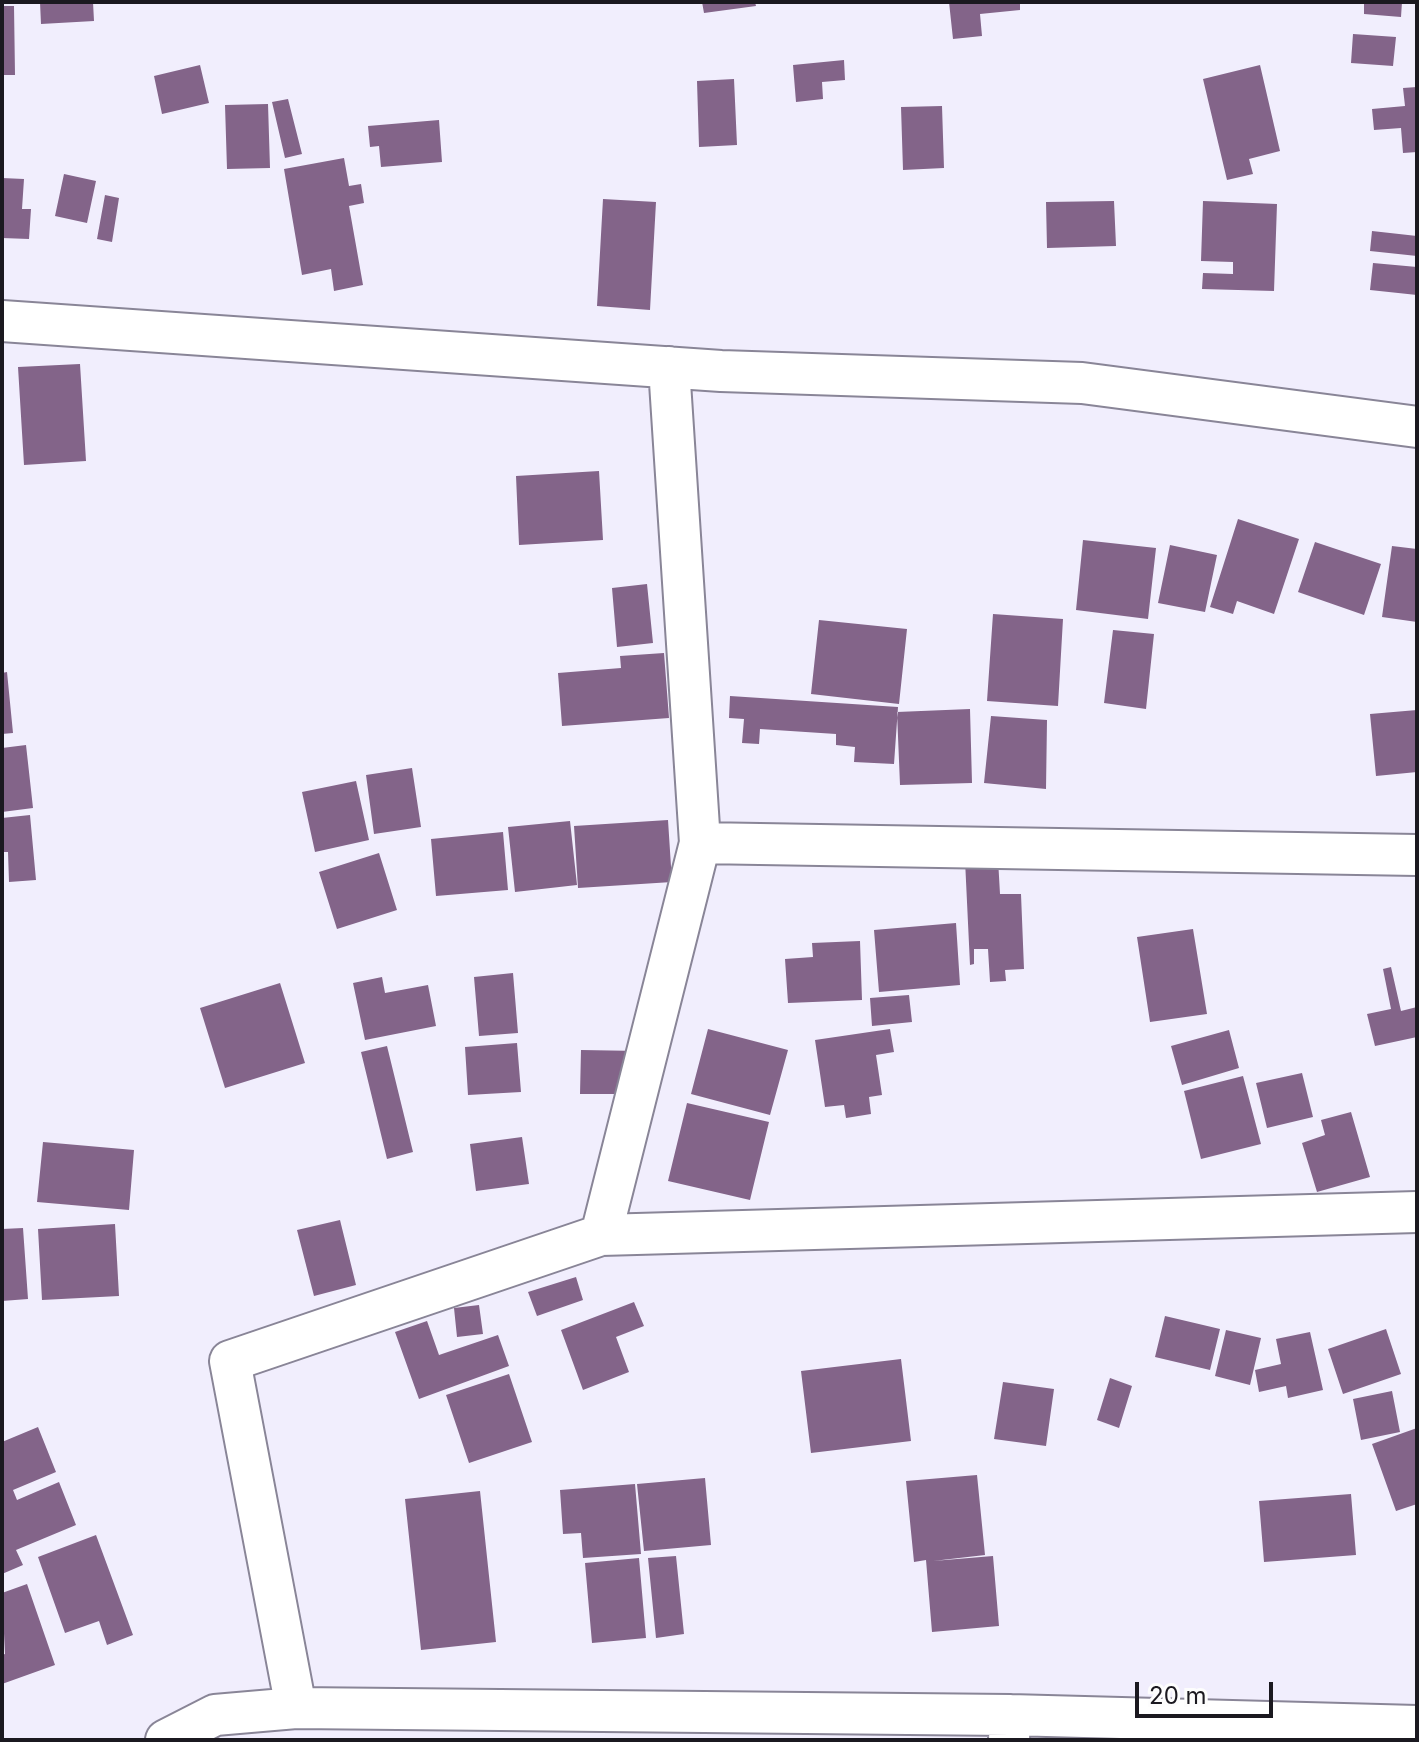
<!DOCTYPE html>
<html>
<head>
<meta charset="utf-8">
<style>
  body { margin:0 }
  #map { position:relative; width:1419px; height:1742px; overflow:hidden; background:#f1eefd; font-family:Inter,sans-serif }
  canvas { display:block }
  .frame { position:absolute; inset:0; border:4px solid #1b1920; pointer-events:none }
  .scale { position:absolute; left:1135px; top:1682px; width:138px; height:36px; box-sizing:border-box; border:4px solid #1b1920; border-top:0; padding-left:10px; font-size:24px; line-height:28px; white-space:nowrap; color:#1b1920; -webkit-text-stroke:6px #fdfdfd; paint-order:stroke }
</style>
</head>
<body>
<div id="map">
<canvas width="1419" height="1742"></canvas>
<div class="frame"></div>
<div class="scale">20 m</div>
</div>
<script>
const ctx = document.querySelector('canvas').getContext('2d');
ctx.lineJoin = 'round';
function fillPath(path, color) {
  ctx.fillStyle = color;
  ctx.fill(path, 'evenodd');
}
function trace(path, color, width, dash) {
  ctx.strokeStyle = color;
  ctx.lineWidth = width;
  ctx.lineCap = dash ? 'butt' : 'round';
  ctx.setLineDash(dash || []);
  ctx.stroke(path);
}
fillPath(new Path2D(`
  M 40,2 L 93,2 L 94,21 L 41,24 Z
  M 702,2 L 755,2 L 756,6 L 704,13 Z
  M 949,2 L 1020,2 L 1020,10 L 980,14 L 982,36 L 953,39 Z
  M 1364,2 L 1402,2 L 1401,17 L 1364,14 Z
  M 2,6 L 14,6 L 15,75 L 2,75 Z
  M 1353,34 L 1396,37 L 1393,66 L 1351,63 Z
  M 844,60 L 845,80 L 822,82 L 823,99 L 796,102 L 793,65 Z
  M 200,65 L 209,103 L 162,114 L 154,76 Z
  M 1260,65 L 1280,151 L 1249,159 L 1253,174 L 1227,180 L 1203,79 Z
  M 734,79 L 737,145 L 699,147 L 697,81 Z
  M 1417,87 L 1417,152 L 1403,153 L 1401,128 L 1374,130 L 1372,109 L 1405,106 L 1403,88 Z
  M 288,99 L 302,154 L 285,158 L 272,102 Z
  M 268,104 L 270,168 L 227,169 L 225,105 Z
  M 942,106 L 944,168 L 903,170 L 901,107 Z
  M 439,120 L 442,162 L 381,167 L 379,146 L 370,147 L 368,126 Z
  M 344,158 L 349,186 L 361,184 L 364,203 L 349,206 L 363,285 L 334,291 L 331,269 L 302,275 L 284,169 Z
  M 64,174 L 96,181 L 87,223 L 55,216 Z
  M 2,178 L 24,179 L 22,209 L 31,209 L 29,239 L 2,238 Z
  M 105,195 L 119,198 L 112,242 L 97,239 Z
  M 603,199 L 656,202 L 650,310 L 597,306 Z
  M 1114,201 L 1116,246 L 1047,248 L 1046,202 Z
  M 1203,201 L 1277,204 L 1274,291 L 1202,289 L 1203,273 L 1233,274 L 1233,262 L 1201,261 Z
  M 1372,231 L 1417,236 L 1417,256 L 1370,251 Z
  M 1373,263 L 1417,267 L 1417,295 L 1370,290 Z
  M 80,364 L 86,461 L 24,465 L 18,367 Z
  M 599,471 L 603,540 L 519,545 L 516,476 Z
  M 1238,519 L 1299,539 L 1274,614 L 1237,601 L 1233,614 L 1210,607 Z
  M 1083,540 L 1156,548 L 1148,619 L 1076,610 Z
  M 1315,542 L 1381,564 L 1364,615 L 1298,592 Z
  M 1170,545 L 1217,555 L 1205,612 L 1158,603 Z
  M 1392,546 L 1417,549 L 1417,622 L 1382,617 Z
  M 647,584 L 653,643 L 617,647 L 612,588 Z
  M 993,614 L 1063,619 L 1058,706 L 987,701 Z
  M 819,620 L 907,629 L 899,704 L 811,694 Z
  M 1113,630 L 1154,634 L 1146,709 L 1104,703 Z
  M 664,653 L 669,718 L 562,726 L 558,673 L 621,668 L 620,656 Z
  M 7,672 L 13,733 L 2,734 L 2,673 Z
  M 730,696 L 898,707 L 894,764 L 854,762 L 855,747 L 836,745 L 836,734 L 760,729 L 759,744 L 742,743 L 744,719 L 729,718 Z
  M 970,709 L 972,783 L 900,785 L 897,712 Z
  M 1417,710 L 1417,772 L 1376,776 L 1370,714 Z
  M 991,716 L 1047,720 L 1046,789 L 984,783 Z
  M 26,745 L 33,808 L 2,812 L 2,748 Z
  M 412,768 L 421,827 L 374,834 L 366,775 Z
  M 356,781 L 369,840 L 315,852 L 302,792 Z
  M 30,815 L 36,880 L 9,882 L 8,852 L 2,852 L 2,818 Z
  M 668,820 L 672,882 L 578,888 L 574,826 Z
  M 570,821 L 577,885 L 515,892 L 508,827 Z
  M 503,832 L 508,890 L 436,896 L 431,839 Z
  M 379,853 L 397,910 L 337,929 L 319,872 Z
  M 998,859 L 1000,894 L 1021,894 L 1024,969 L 1005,970 L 1006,981 L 990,982 L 988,949 L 974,949 L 974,964 L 970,965 L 965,860 Z
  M 956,923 L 960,985 L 879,992 L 874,930 Z
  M 1193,929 L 1207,1014 L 1150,1022 L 1137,937 Z
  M 860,941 L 862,1000 L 788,1003 L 785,959 L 813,957 L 812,943 Z
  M 1391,967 L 1401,1011 L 1417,1007 L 1417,1037 L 1375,1046 L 1367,1014 L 1391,1009 L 1383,969 Z
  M 513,973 L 518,1033 L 479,1036 L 474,977 Z
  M 382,977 L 385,993 L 428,985 L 436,1026 L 365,1040 L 353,983 Z
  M 280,983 L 305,1063 L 225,1088 L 200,1008 Z
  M 909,995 L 912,1022 L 872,1026 L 870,998 Z
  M 708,1029 L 788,1050 L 770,1115 L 691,1094 Z
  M 890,1029 L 894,1052 L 876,1055 L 882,1095 L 869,1097 L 871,1114 L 846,1118 L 844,1105 L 825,1107 L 815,1040 Z
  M 1229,1030 L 1239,1068 L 1182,1085 L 1171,1046 Z
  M 517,1043 L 521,1092 L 468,1095 L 465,1047 Z
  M 387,1046 L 413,1152 L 387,1159 L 361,1052 Z
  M 581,1050 L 640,1051 L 640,1094 L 580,1094 Z
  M 1302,1073 L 1313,1117 L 1267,1128 L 1256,1083 Z
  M 1243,1076 L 1261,1144 L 1201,1159 L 1184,1091 Z
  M 687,1103 L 769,1122 L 750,1200 L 668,1181 Z
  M 1351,1112 L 1370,1177 L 1317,1192 L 1302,1143 L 1325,1135 L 1321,1120 Z
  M 522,1137 L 529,1184 L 476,1191 L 470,1144 Z
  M 43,1142 L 134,1150 L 129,1210 L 37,1202 Z
  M 340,1220 L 356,1285 L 314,1296 L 297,1230 Z
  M 115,1224 L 119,1296 L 42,1300 L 38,1229 Z
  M 23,1228 L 28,1299 L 2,1301 L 2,1229 Z
  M 576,1277 L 583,1300 L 537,1316 L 528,1292 Z
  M 634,1302 L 644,1326 L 616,1337 L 629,1372 L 583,1390 L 561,1330 Z
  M 479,1305 L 483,1334 L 457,1337 L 454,1308 Z
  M 1165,1316 L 1220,1329 L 1210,1370 L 1155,1357 Z
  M 427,1321 L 439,1355 L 498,1335 L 509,1366 L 419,1399 L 395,1332 Z
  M 1386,1329 L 1401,1374 L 1343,1394 L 1328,1349 Z
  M 1226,1330 L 1261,1338 L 1250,1385 L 1215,1376 Z
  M 1310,1332 L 1323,1390 L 1288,1398 L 1286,1386 L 1259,1392 L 1255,1370 L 1281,1364 L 1276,1339 Z
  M 901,1359 L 911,1441 L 811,1453 L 801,1371 Z
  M 509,1374 L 532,1442 L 469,1463 L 446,1395 Z
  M 1110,1378 L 1132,1386 L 1119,1428 L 1097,1420 Z
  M 1003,1382 L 1054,1389 L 1046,1446 L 994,1439 Z
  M 1392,1391 L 1400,1432 L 1361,1440 L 1353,1399 Z
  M 38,1427 L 56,1472 L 13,1490 L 17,1500 L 59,1482 L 76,1525 L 16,1550 L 23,1565 L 2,1574 L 2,1442 Z
  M 1417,1428 L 1417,1504 L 1396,1511 L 1372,1444 Z
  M 977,1475 L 985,1555 L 933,1561 L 993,1556 L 999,1626 L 932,1632 L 926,1560 L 914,1562 L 906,1481 Z
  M 705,1478 L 711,1545 L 644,1551 L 637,1484 Z
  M 635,1484 L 641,1554 L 583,1558 L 581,1533 L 563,1534 L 560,1490 Z
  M 480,1491 L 496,1642 L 421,1650 L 405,1499 Z
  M 1351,1494 L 1356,1555 L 1264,1562 L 1259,1501 Z
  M 96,1535 L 133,1635 L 107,1645 L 99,1621 L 65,1633 L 38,1557 Z
  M 676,1556 L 684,1634 L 656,1638 L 648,1558 Z
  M 639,1558 L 646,1638 L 592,1643 L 585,1563 Z
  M 27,1584 L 55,1665 L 2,1684 L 2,1655 L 5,1654 L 2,1593 Z`), '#836489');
const street = new Path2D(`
  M 2,321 L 721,371 L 1082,383 L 1417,427
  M 669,367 L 700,843
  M 601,1235 L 700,843 L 1417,855
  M 1010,1715 L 1417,1726
  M 166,1740 L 215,1715 L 296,1708
  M 1009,1740 L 1010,1715 L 296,1708 L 230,1361 L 601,1235 L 1417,1212`);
trace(street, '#898597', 44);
trace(street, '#fff', 40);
</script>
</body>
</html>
